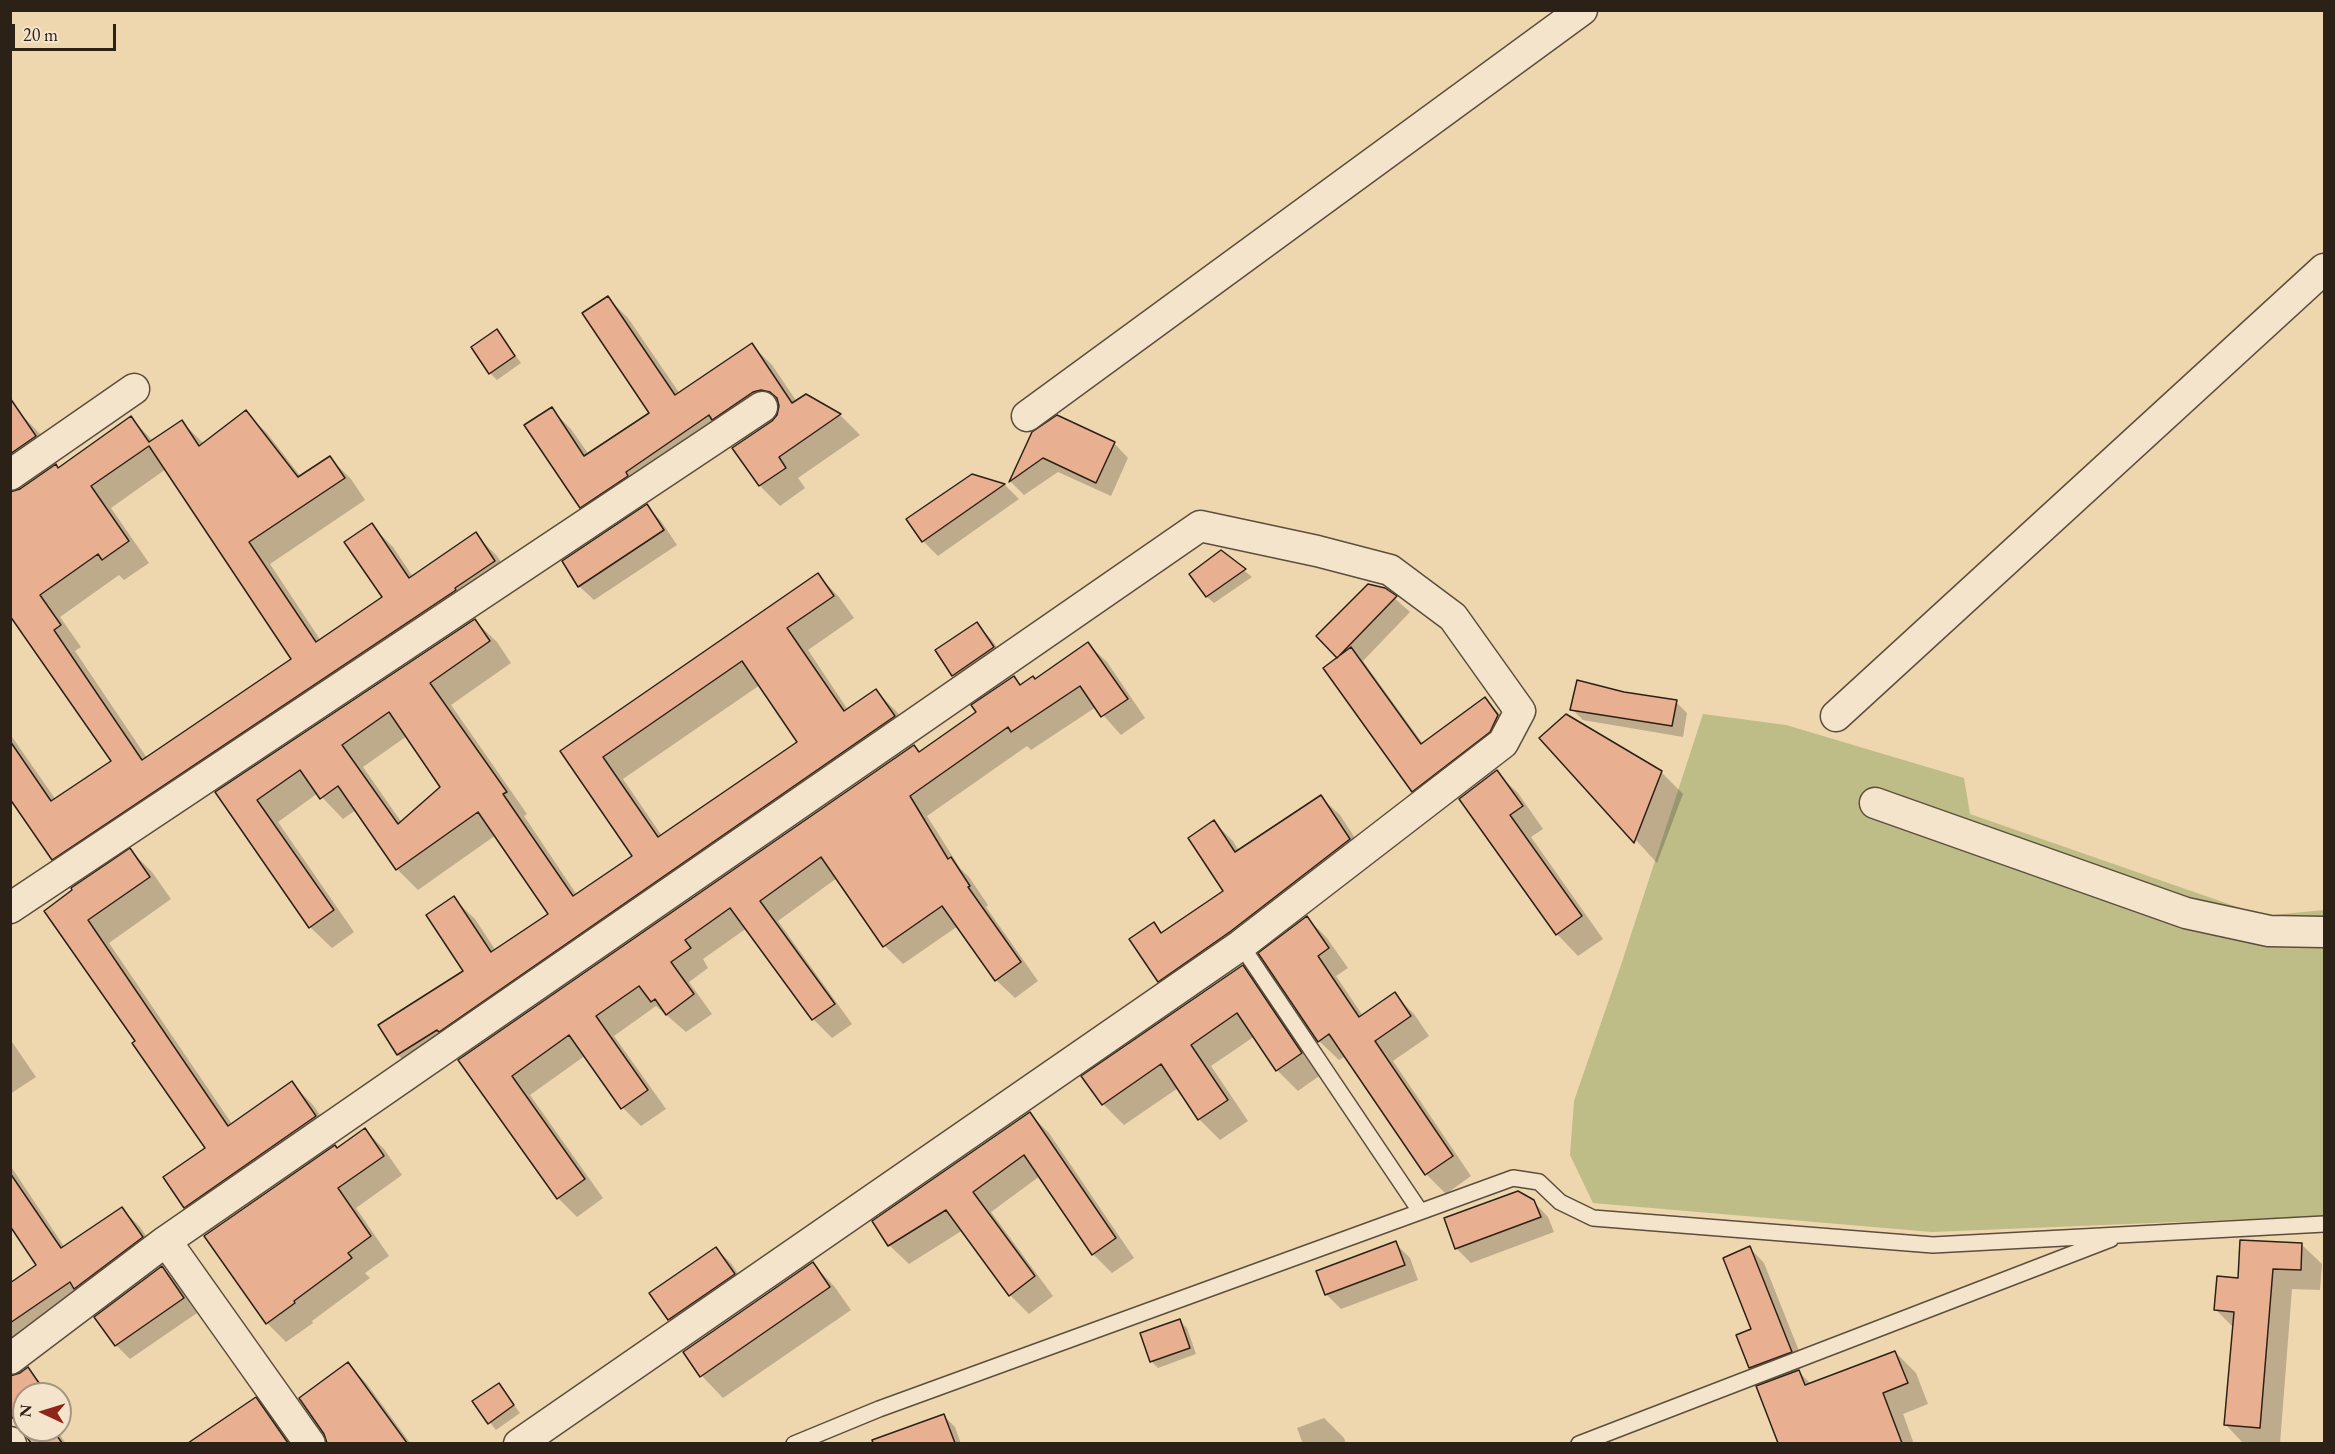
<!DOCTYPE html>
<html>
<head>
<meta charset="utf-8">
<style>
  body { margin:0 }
  #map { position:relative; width:2335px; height:1454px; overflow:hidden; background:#eed6af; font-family:"EB Garamond",serif }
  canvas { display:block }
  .frame { position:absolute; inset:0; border:12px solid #2c2117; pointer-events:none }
  .north { position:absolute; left:12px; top:1382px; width:60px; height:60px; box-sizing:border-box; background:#f4e4cb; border:2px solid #a49683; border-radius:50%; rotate:274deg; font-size:16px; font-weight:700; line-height:24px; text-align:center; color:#2c2117 }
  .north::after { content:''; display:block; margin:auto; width:21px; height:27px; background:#8f2418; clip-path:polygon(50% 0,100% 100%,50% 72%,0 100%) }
  .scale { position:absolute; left:12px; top:24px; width:104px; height:27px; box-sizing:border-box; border:3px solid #2c2117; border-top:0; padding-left:8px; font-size:18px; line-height:21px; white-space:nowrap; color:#2c2117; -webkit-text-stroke:4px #f4e4cb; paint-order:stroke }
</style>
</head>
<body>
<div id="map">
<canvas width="2335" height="1454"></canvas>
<div class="frame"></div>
<div class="north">N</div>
<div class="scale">20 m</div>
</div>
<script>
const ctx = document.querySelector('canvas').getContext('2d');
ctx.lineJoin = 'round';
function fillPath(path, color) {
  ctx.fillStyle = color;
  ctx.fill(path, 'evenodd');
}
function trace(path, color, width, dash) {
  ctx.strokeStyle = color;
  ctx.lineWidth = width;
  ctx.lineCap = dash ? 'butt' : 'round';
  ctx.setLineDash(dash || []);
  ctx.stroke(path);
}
fillPath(new Path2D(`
  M 1703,714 L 1786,725 L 1964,778 L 1970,814 L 2263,916 L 2324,910 L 2324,1216 L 1932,1232 L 1593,1203 L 1570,1155 L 1574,1101 L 1621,965 Z`), '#bebc87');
fillPath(new Path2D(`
  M 608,298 L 628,318 L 680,394 L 752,345 L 772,365 L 797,402 L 806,395 L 840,415 L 860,435 L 798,478 L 805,488 L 780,506 L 760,486 L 734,448 L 773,422 L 780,410 L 773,412 L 601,527 L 581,507 L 551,409 L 571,429 L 589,455 L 652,413 Z
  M 497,331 L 521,363 L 497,380 L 490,373 Z
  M 19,412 L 40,434 L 56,458 L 21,482 L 15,492 L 58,469 L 131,418 L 153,441 L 182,422 L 204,444 L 245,412 L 267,433 L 301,477 L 330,458 L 351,479 L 365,500 L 270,564 L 321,641 L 385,598 L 371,525 L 393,547 L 413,577 L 475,534 L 497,556 L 515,583 L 74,880 L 53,859 L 10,796 L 10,734 L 56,800 L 113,761 L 10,612 L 10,418 ZM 166,469 L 293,659 L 147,758 L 75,651 L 81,647 L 60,617 L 119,575 L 124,580 L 149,563 L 111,508 Z
  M 1033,433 L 1114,443 L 1128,458 L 1111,496 L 1058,472 L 1024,495 L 1011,482 Z
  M 972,475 L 1005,485 L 1019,499 L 938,556 L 923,541 L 908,519 Z
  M 647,506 L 661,521 L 677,545 L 594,600 L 579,586 Z
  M 1221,552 L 1252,577 L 1214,603 L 1207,597 Z
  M 818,575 L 839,597 L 854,618 L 808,650 L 848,710 L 876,691 L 897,712 L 915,738 L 420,1076 L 398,1055 L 380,1026 L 465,971 L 453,898 L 475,919 L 496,951 L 550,914 L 496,835 L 418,890 L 397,869 L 356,810 L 343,819 L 318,793 L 278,822 L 354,932 L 332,948 L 310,927 L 217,793 L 475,621 L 497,642 L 511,663 L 451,705 L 527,814 L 524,816 L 577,895 L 634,856 L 562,751 ZM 760,685 L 799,742 L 662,836 L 623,779 ZM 407,736 L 442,787 L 402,823 L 363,767 Z
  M 1384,589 L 1410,612 L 1363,661 L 1423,744 L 1485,699 L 1500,714 L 1512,731 L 1427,805 L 1413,791 L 1339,658 L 1318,636 Z
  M 977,624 L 991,639 L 1008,662 L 968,690 L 953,676 L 937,651 Z
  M 1088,644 L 1107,662 L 1145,718 L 1121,735 L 1096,707 L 1031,750 L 1027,746 L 927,816 L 960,868 L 969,877 L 988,905 L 986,907 L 1038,981 L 1015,998 L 996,980 L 958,926 L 903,964 L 885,946 L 837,878 L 778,921 L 852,1024 L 832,1038 L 813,1019 L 747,928 L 703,959 L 708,968 L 689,982 L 712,1014 L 686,1032 L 656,1006 L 614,1036 L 666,1109 L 641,1126 L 623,1108 L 586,1055 L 530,1095 L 603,1198 L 577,1217 L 558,1198 L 461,1060 L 914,747 L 920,753 L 978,712 L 1013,678 L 1022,686 L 1035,680 Z
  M 1676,702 L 1687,713 L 1683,737 L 1583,720 L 1572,709 Z
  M 1542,738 L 1661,772 L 1683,794 L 1657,863 Z
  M 1496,772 L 1518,793 L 1543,829 L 1531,837 L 1603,939 L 1578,956 L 1557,934 L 1461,799 Z
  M 1321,797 L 1340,815 L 1368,858 L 1178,999 L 1159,981 L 1154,924 L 1163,934 L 1225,892 L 1214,822 L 1233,841 L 1239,851 Z
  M 130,850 L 152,872 L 171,899 L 109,943 L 232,1124 L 292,1083 L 313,1105 L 337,1139 L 207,1228 L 185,1207 L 207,1149 L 137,1041 L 46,911 Z
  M 1307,918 L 1326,937 L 1348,968 L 1336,976 L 1363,1016 L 1394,994 L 1414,1014 L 1429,1036 L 1393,1061 L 1471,1176 L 1446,1194 L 1426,1174 L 1346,1056 L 1339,1060 L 1319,1041 Z
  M 1242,967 L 1263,988 L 1322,1074 L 1298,1091 L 1277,1070 L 1255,1036 L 1211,1066 L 1248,1121 L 1220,1140 L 1199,1119 L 1178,1088 L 1124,1125 L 1103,1104 L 1084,1077 Z
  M 10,1039 L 36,1077 L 10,1094 Z
  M 1030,1114 L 1049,1133 L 1134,1258 L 1112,1273 L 1093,1254 L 1040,1176 L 991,1212 L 1053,1296 L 1029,1314 L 1010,1295 L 963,1230 L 909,1264 L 889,1245 L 874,1221 Z
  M 365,1130 L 384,1149 L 402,1175 L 356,1208 L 389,1256 L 365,1273 L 370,1278 L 312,1321 L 313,1323 L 286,1342 L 267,1323 L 206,1236 Z
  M 10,1165 L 65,1248 L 122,1209 L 140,1227 L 160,1256 L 12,1370 L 11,1377 L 13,1378 L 28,1369 L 51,1394 L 24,1394 L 24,1430 L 10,1416 L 10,1284 L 38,1265 L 10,1224 Z
  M 1533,1201 L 1548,1217 L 1554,1232 L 1471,1263 L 1456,1248 Z
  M 1395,1243 L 1410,1258 L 1418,1280 L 1341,1309 L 1326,1294 L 1318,1272 Z
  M 2301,1244 L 2322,1264 L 2320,1290 L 2292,1289 L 2280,1444 L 2244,1444 L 2226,1425 L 2234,1328 L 2215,1309 L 2239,1280 Z
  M 1750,1248 L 1764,1263 L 1805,1366 L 1797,1370 L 1812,1385 L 1895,1352 L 1916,1373 L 1928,1404 L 1903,1414 L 1914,1444 L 1779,1444 L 1758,1387 L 1766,1384 L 1750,1367 L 1753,1330 Z
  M 716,1249 L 731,1263 L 748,1289 L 684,1334 L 669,1319 Z
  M 813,1264 L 834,1286 L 851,1310 L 723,1398 L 702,1376 Z
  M 162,1268 L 176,1282 L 197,1313 L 130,1359 L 116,1345 Z
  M 1180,1321 L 1187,1328 L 1196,1354 L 1158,1368 L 1151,1361 Z
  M 348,1364 L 367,1384 L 411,1444 L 328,1444 Z
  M 499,1385 L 520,1413 L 496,1430 L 474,1402 Z
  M 256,1399 L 275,1419 L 293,1444 L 191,1444 Z
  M 944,1416 L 955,1427 L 961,1444 L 866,1444 Z
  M 1324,1418 L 1344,1438 L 1346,1444 L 1303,1444 L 1297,1428 Z
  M 24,1430 L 57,1430 L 66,1444 L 33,1444 Z`), '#0003');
const building = new Path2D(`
  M 608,296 L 675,395 L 752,343 L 792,403 L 806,394 L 841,414 L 779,457 L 786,468 L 759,486 L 732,448 L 772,421 L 777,415 L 779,406 L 777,398 L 770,392 L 761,390 L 753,392 L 712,420 L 709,415 L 626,472 L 628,476 L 580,508 L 524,425 L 552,407 L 584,456 L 649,413 L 582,313 Z
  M 497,329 L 515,356 L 489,374 L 471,347 Z
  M 10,398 L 36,436 L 10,454 Z
  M 246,410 L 298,477 L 330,456 L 345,478 L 249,542 L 316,642 L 382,597 L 344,542 L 372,523 L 409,578 L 476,532 L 495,561 L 455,588 L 456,590 L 52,860 L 10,799 L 10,741 L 51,801 L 111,761 L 10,616 L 10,492 L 20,489 L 56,464 L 58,468 L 131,416 L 149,442 L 182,420 L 199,446 ZM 149,446 L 291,659 L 142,760 L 54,630 L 61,625 L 40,595 L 98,554 L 102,560 L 129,541 L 91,486 Z
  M 1057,415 L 1115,442 L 1096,483 L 1043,458 L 1009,482 L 1032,432 Z
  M 972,474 L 1005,484 L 922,542 L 906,519 Z
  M 647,504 L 664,530 L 578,587 L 562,561 Z
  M 1221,550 L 1246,569 L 1206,597 L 1189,574 Z
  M 818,573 L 834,596 L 787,628 L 844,711 L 876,689 L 895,716 L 439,1032 L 437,1030 L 397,1055 L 378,1025 L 463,971 L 426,915 L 454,896 L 491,952 L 548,914 L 478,812 L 396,870 L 338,786 L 320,799 L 300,770 L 257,800 L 334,910 L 309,928 L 215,792 L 475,619 L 490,641 L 430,683 L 507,792 L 503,794 L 573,896 L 632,856 L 560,751 ZM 742,661 L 797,742 L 658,837 L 603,757 ZM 389,712 L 440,787 L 398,824 L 342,745 Z
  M 1368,584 L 1385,588 L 1397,596 L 1337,658 L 1316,636 Z
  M 977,622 L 994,647 L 952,676 L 935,650 Z
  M 1088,642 L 1128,699 L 1101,717 L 1080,686 L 1011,732 L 1008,727 L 910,796 L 948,859 L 951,857 L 970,886 L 968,887 L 1021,962 L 995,981 L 942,906 L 883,947 L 821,857 L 760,901 L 835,1004 L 812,1020 L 730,908 L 685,940 L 691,948 L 671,962 L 694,994 L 666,1015 L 655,999 L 651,1002 L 639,986 L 596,1016 L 648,1090 L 621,1109 L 569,1035 L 512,1076 L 585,1179 L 557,1199 L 458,1060 L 914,745 L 919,752 L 976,712 L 971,705 L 1014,676 L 1020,685 L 1033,676 L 1035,679 Z
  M 1351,647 L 1421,744 L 1485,697 L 1498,715 L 1490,732 L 1412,792 L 1323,668 Z
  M 1577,680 L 1624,692 L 1677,700 L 1672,726 L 1570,710 Z
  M 1566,714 L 1662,771 L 1634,843 L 1539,738 Z
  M 1497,770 L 1523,806 L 1510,815 L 1582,916 L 1556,935 L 1459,799 Z
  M 1321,795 L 1350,839 L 1231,931 L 1158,982 L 1129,939 L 1154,922 L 1161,933 L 1223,891 L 1188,838 L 1214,820 L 1235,852 Z
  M 130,848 L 150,877 L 88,920 L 228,1126 L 292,1081 L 316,1116 L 184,1208 L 163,1177 L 205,1148 L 132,1043 L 135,1041 L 44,911 L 72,890 L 71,888 Z
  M 1307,916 L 1329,948 L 1318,956 L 1359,1017 L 1395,992 L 1411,1016 L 1375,1041 L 1453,1156 L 1425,1175 L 1329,1034 L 1318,1042 L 1258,953 Z
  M 1243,965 L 1302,1053 L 1276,1071 L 1237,1013 L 1191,1045 L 1228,1100 L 1198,1120 L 1161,1064 L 1102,1105 L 1081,1076 Z
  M 1030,1112 L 1116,1238 L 1092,1255 L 1024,1155 L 973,1192 L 1035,1276 L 1009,1296 L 946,1210 L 888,1246 L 872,1221 Z
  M 365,1128 L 384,1156 L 338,1188 L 371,1236 L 348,1253 L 352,1258 L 294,1301 L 295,1303 L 266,1324 L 204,1236 L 335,1145 L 337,1148 Z
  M 10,1173 L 61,1248 L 122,1207 L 143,1237 L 74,1289 L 70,1282 L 10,1323 L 10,1283 L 36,1265 L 10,1226 Z
  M 1518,1191 L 1534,1200 L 1541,1217 L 1455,1249 L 1444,1218 Z
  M 2240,1240 L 2302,1243 L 2301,1270 L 2273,1269 L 2260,1428 L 2224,1425 L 2234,1312 L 2214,1310 L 2217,1276 L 2238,1278 Z
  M 1396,1241 L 1405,1265 L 1325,1295 L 1316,1271 Z
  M 1750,1246 L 1792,1352 L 1749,1368 L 1736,1335 L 1751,1329 L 1723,1258 Z
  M 716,1247 L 735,1274 L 668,1320 L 649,1293 Z
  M 813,1262 L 830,1287 L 700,1377 L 683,1352 Z
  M 162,1266 L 184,1298 L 115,1346 L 94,1317 Z
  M 1180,1319 L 1190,1348 L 1150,1362 L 1140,1333 Z
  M 1895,1351 L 1908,1383 L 1883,1393 L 1902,1443 L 1778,1443 L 1756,1386 L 1799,1370 L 1805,1385 Z
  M 348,1362 L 407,1443 L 327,1443 L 324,1434 L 299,1398 Z
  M 28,1367 L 43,1389 L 36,1394 L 24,1394 L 24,1430 L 53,1430 L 62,1443 L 31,1443 L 10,1414 L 10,1376 L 20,1373 Z
  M 499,1383 L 514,1405 L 488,1424 L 472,1401 Z
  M 256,1397 L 288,1443 L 188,1443 Z
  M 944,1414 L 955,1443 L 873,1443 L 872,1440 Z`);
fillPath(building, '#e8b090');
trace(building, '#2c2117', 1.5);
const service = new Path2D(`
  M 1241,945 L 1420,1211
  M 794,1444 L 879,1409 L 1513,1178 L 1539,1182 L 1560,1202 L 1593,1218 L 1933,1245 L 2324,1224
  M 1579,1444 L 2111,1239`);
const minor = new Path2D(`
  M 1027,416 L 1582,10
  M 10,475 L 134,389
  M 1836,716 L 2324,269
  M 1875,803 L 2186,913 L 2269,931 L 2324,932
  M 10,908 L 762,407
  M 166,1241 L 310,1444
  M 10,1359 L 166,1241 L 1200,526 L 1317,551 L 1390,570 L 1453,617 L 1520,711 L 1503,743 L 1241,945 L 519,1444
  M 10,1442 L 11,1444`);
trace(service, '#5c4e3d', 18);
trace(minor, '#5c4e3d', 33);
trace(service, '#f4e4cb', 15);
trace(minor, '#f4e4cb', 30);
</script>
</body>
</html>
